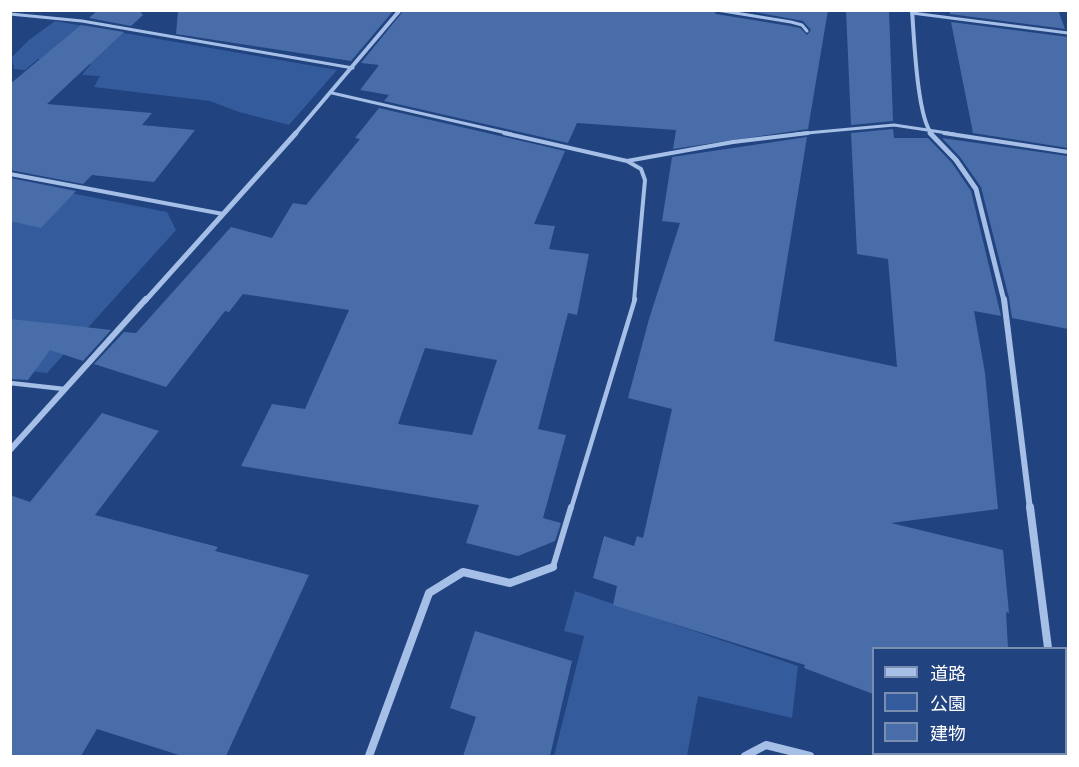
<!DOCTYPE html>
<html>
<head>
<meta charset="utf-8">
<style>
  body { margin:0 }
  #map { position:relative; width:1079px; height:767px; overflow:hidden; background:#21437f; font-family:Figtree,"Noto Sans JP",sans-serif }
  canvas { display:block }
  .frame { position:absolute; inset:0; border:12px solid #fff; pointer-events:none }
  .legend { position:absolute; left:872px; top:647px; width:195px; height:108px; box-sizing:border-box; background:#21437f; border:2px solid #7a8eb2; margin:0; padding:8px 10px; list-style:none; font-size:18px; color:#fff }
  .legend li { display:flex; align-items:center; gap:12px; height:30px }
  .legend b { width:30px; border:2px solid #7a8eb2 }
</style>
</head>
<body>
<div id="map">
<canvas width="1079" height="767"></canvas>
<div class="frame"></div>
<ul class="legend">
<li><b style="height:8px;background:#a5bfe7"></b>道路</li>
<li><b style="height:16px;background:#345c9d"></b>公園</li>
<li><b style="height:16px;background:#496da8"></b>建物</li>
</ul>
</div>
<script>
const ctx = document.querySelector('canvas').getContext('2d');
ctx.lineJoin = 'round';
function fillPath(path, color) {
  ctx.fillStyle = color;
  ctx.fill(path, 'evenodd');
}
function trace(path, color, width, dash) {
  ctx.strokeStyle = color;
  ctx.lineWidth = width;
  ctx.lineCap = dash ? 'butt' : 'round';
  ctx.setLineDash(dash || []);
  ctx.stroke(path);
}
fillPath(new Path2D(`
  M 55,21 L 337,70 L 289,125 L 239,112 L 210,101 L 94,87 L 100,76 L 82,75 L 91,64 L 38,59 L 25,70 L 14,69 L 12,57 L 29,40 Z
  M 10,181 L 167,212 L 176,230 L 47,373 L 11,369 Z
  M 575,591 L 798,666 L 792,718 L 698,696 L 687,756 L 554,756 L 584,636 L 564,631 Z`), '#345c9d');
fillPath(new Path2D(`
  M 98,10 L 139,10 L 143,15 L 131,26 L 89,18 Z
  M 178,10 L 394,10 L 351,61 L 176,34 Z
  M 404,10 L 713,10 L 716,14 L 790,26 L 800,28 L 807,35 L 811,30 L 803,21 L 744,10 L 828,10 L 808,129 L 673,149 L 676,130 L 577,123 L 568,143 L 384,101 L 389,95 L 360,90 L 379,65 L 361,63 Z
  M 846,10 L 889,10 L 893,121 L 851,125 Z
  M 949,10 L 1058,10 L 1065,29 L 950,14 Z
  M 951,22 L 1068,37 L 1068,148 L 973,133 Z
  M 81,25 L 124,32 L 47,104 L 152,113 L 142,125 L 195,130 L 154,182 L 92,175 L 83,184 L 10,170 L 10,84 Z
  M 379,108 L 565,151 L 534,224 L 555,226 L 549,249 L 589,254 L 577,315 L 568,313 L 538,429 L 566,435 L 543,518 L 561,523 L 555,541 L 518,556 L 466,543 L 479,505 L 241,466 L 272,404 L 305,409 L 349,310 L 243,294 L 229,312 L 225,311 L 166,387 L 94,364 L 124,332 L 136,333 L 231,227 L 272,238 L 293,203 L 306,205 L 360,139 L 355,138 ZM 425,348 L 497,360 L 472,435 L 398,424 Z
  M 893,129 L 894,138 L 928,138 L 952,163 L 971,191 L 1001,316 L 974,311 L 985,373 L 998,509 L 891,523 L 1003,550 L 1009,613 L 1006,612 L 1008,648 L 873,648 L 873,694 L 804,668 L 805,665 L 613,605 L 617,586 L 593,578 L 604,536 L 634,546 L 637,536 L 643,538 L 672,409 L 628,398 L 649,319 L 680,223 L 662,221 L 672,157 L 807,137 L 774,341 L 897,367 L 888,259 L 857,254 L 851,133 Z
  M 942,138 L 1068,156 L 1068,329 L 1012,318 L 1009,298 L 981,187 L 960,157 Z
  M 10,178 L 76,191 L 41,228 L 10,221 Z
  M 10,319 L 67,325 L 111,330 L 83,361 L 50,350 L 28,380 L 10,379 Z
  M 102,413 L 159,431 L 95,515 L 218,547 L 215,551 L 309,575 L 226,756 L 182,756 L 97,729 L 81,756 L 10,756 L 10,495 L 30,502 Z
  M 475,631 L 572,661 L 550,756 L 463,756 L 476,717 L 450,708 Z`), '#496da8');
trace(new Path2D(`
  M 717,10 L 791,22 L 802,25 L 807,31
  M 912,13 L 1068,33
  M 10,14 L 82,21 L 353,68
  M 332,93 L 511,134
  M 796,134 L 894,125 L 954,134`), '#a5bfe7', 3);
trace(new Path2D(`
  M 504,133 L 627,161 L 733,142 L 808,133
  M 944,133 L 1068,152
  M 627,161 L 641,169 L 645,180 L 634,301
  M 10,174 L 223,214`), '#a5bfe7', 4);
trace(new Path2D(`
  M 10,383 L 64,389
  M 571,509 L 635,299`), '#a5bfe7', 4.5);
trace(new Path2D(`
  M 553,567 L 571,507`), '#a5bfe7', 6);
trace(new Path2D(`
  M 912,10 C 914,36 917,118 932,134
  M 295,134 L 400,10`), '#a5bfe7', 4);
trace(new Path2D(`
  M 930,133 L 956,160 L 976,189 L 1004,301
  M 145,301 L 296,133`), '#a5bfe7', 5);
trace(new Path2D(`
  M 1004,299 L 1030,509
  M 10,450 L 146,299`), '#a5bfe7', 6);
trace(new Path2D(`
  M 1030,507 L 1048,648
  M 369,756 L 429,593 L 463,572 L 510,583 L 553,567
  M 745,756 L 766,745 L 810,756`), '#a5bfe7', 8);
</script>
</body>
</html>
